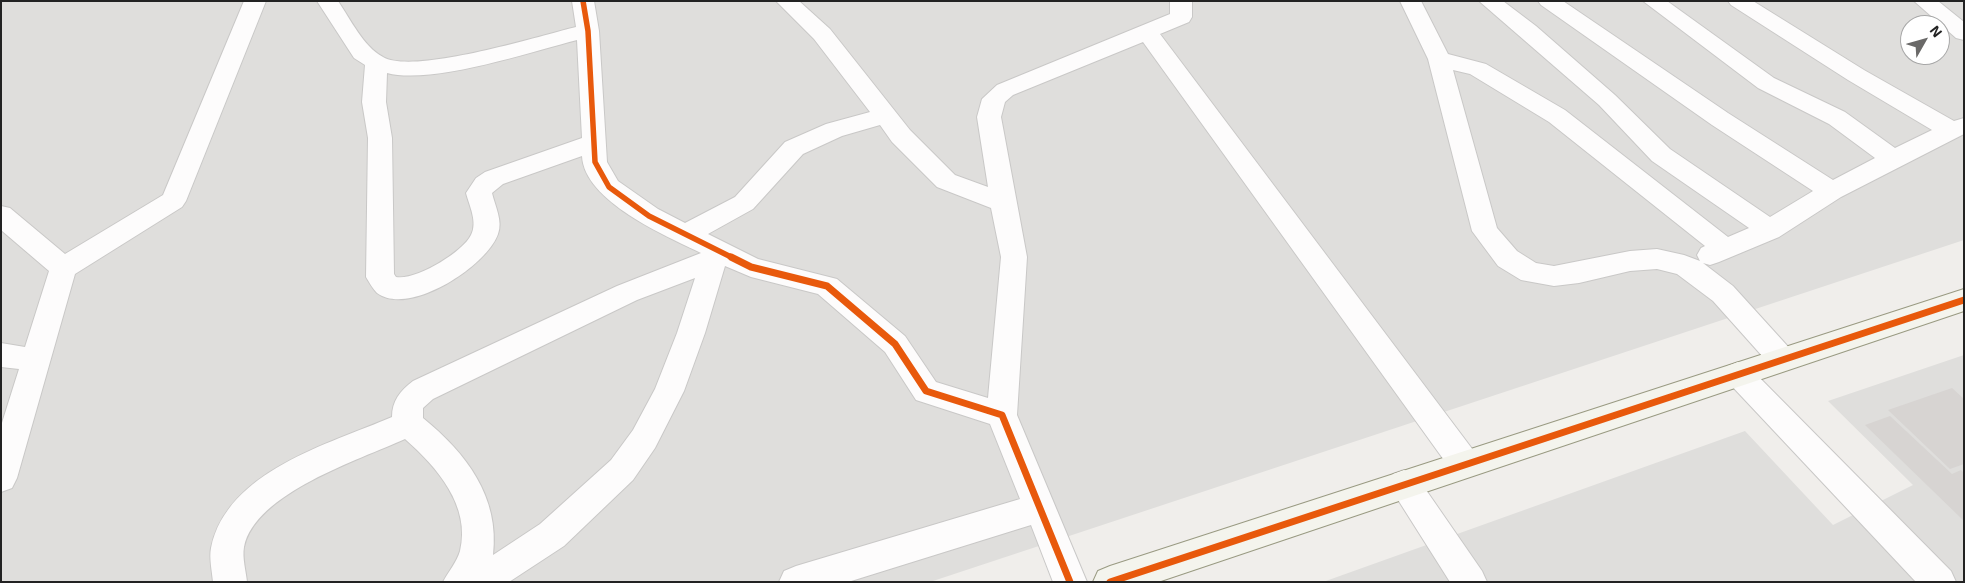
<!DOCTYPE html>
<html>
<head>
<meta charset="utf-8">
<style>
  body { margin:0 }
  #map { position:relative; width:1965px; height:583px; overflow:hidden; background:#f0eeeb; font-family:"Exo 2",sans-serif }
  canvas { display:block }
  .frame { position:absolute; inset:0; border:2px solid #222; pointer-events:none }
  .north { position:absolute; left:1900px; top:15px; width:50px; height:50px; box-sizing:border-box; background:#fff; border:1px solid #a7a7a7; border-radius:50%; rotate:52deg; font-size:14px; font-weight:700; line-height:20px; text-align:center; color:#222 }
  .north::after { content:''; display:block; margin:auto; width:18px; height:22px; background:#6a6968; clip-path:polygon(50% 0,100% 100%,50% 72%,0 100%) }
</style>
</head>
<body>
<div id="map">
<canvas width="1965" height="583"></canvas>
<div class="frame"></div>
<div class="north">N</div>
</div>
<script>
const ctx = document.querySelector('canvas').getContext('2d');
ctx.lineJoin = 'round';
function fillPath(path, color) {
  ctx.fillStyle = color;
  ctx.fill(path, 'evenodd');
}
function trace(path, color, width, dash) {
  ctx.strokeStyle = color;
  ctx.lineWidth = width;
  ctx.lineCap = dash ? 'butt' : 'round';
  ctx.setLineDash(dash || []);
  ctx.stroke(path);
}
fillPath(new Path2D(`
  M 1,1 L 1964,1 L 1964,240 L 930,582 L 1,582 ZM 1910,25 L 1940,25 L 1940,55 L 1910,55 Z
  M 1964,355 L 1964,582 L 1323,582 L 1745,431 L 1833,525 L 1913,485 L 1828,401 Z`), '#dfdedc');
fillPath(new Path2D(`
  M 1952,388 L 1964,399 L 1964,464 L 1950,469 L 1888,410 Z
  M 1890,416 L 1952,474 L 1961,470 L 1964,473 L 1964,521 L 1865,425 Z`), '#d7d4d2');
const street = new Path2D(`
  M 244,1 L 266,1 L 186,201 L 182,207 L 75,274 L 17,478 L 12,488 L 1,492 L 1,426 L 19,369 L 1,367 L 1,343 L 25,347 L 49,271 L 1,230 L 1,206 L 10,208 L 65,254 L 163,195 Z
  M 317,1 L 338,1 C 351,20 363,46 383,57 C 414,75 539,36 576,27 L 572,1 L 594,1 L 599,31 L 607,162 L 618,181 L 658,209 L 685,223 L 735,197 L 785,142 L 826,124 L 870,112 L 814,39 L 776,1 L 799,1 L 830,29 L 910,130 L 955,175 L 988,187 L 977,117 L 982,99 L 997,85 L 1170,14 L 1170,1 L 1192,1 L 1192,17 L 1189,22 L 1160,34 L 1476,454 L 1481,464 L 1476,474 L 1465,478 L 1454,474 L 1143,42 L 1013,95 L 1005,102 L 1001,117 L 1027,257 L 1017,415 L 1087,582 L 1053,582 L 1031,525 L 848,582 L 779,582 L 784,571 L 796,566 L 1020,499 L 990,424 L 916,400 L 885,352 L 818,294 L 751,277 L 725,266 L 705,333 L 684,391 L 655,448 L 633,480 L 564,546 L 509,582 L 443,582 C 448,572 457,562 460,551 C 471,506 437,467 405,439 C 359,460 255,493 244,547 C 242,558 246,571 247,582 L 213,582 C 212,571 209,558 211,548 C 227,471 329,444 392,417 C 392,401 400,391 413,381 L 617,286 L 701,253 C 666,236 584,201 582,156 L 503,184 L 492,193 C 495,206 503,221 498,234 C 487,266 409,317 377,293 C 373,289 369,282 366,277 L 368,138 L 362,102 L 365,65 L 354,58 ZM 577,40 L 582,138 L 485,172 L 476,178 L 466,193 C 469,205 478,222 471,235 C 463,252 415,281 396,277 L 394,274 L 392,138 L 386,102 L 387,73 C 431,85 531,52 577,40 ZM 880,125 L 892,142 L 937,187 L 991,208 L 1001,257 L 988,398 L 936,382 L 905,336 L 837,279 L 758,259 L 708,234 L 753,209 L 803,154 L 842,136 ZM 695,278 L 677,333 L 655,389 L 633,430 L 611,460 L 540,524 L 493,555 C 500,497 466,453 423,418 L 423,408 L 433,399 L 637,300 Z
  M 1400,1 L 1421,1 L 1448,54 L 1486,64 L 1565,110 L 1728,237 L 1749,228 L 1652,161 L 1599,105 L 1479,1 L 1503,1 L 1536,26 L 1615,95 L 1670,149 L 1770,217 L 1813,191 L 1712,125 L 1541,5 L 1538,1 L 1563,1 L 1728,113 L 1833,180 L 1875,158 L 1829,124 L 1758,88 L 1643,1 L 1667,1 L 1774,78 L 1845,112 L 1895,148 L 1932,130 L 1848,80 L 1731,5 L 1728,1 L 1753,1 L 1864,70 L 1954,121 L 1964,118 L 1964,134 L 1841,197 L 1779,237 L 1719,262 L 1710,265 L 1703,263 L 1733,286 L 1792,351 L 1796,359 L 1792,367 L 1782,371 L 1772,367 L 1713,301 L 1677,274 L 1657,269 L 1630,271 L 1579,283 L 1554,286 L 1521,280 L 1498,266 L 1472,231 L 1428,59 ZM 1453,70 L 1470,74 L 1549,122 L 1705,246 L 1701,248 L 1697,255 L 1700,261 L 1684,255 L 1657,249 L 1630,251 L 1554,266 L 1536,263 L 1517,251 L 1497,228 Z
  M 1914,1 L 1938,1 L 1964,22 L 1964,40 L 1956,38 Z
  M 1738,362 L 1748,366 L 1951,571 L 1956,582 L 1916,582 L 1728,382 L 1723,374 L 1728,366 Z
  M 1404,470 L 1415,474 L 1482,571 L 1487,582 L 1450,582 L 1388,484 L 1393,474 Z`);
const secondary = new Path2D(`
  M 1964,289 L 1964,311 L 1158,582 L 1093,582 L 1098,571 L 1110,566 Z`);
trace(street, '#c9c8c7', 2);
trace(secondary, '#999a82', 2);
fillPath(street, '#fdfcfc');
fillPath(secondary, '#f4f4ed');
trace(new Path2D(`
  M 583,1 L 588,31 L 595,162 L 609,187 L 649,216 L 733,258`), '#e8590c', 5.5);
trace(new Path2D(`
  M 731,257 L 751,267 L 827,286 L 895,344 L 926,391 L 1002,415 L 1070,582
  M 1110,582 L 1964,300`), '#e8590c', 7);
</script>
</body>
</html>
